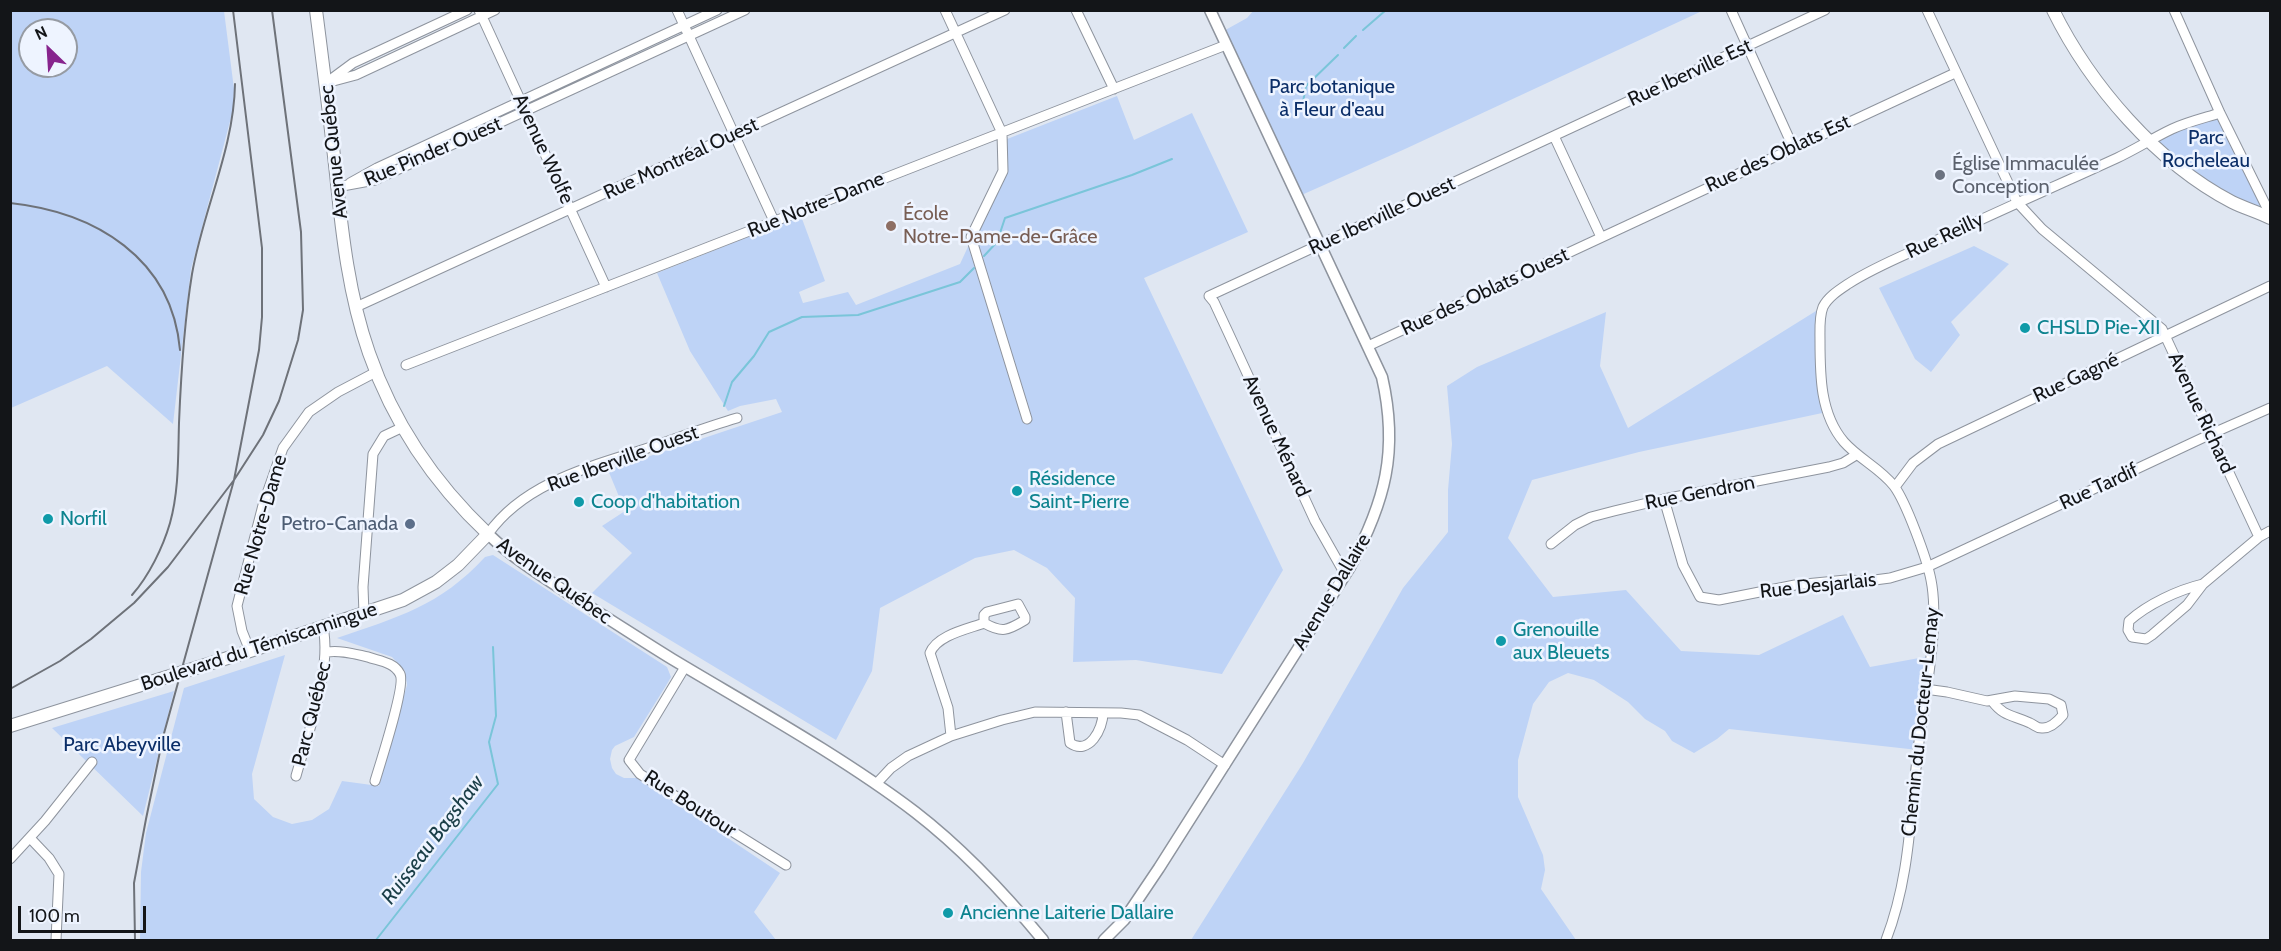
<!DOCTYPE html>
<html>
<head>
<meta charset="utf-8">
<style>
  body { margin:0 }
  #map { position:relative; width:2281px; height:951px; overflow:hidden; background:#e0e7f2; font-family:Cabin,sans-serif }
  canvas { display:block }
  .frame { position:absolute; inset:0; border:12px solid #131518; pointer-events:none }
  .north { position:absolute; left:18px; top:18px; width:60px; height:60px; box-sizing:border-box; background:#eef4ff; border:2px solid #969ba3; border-radius:50%; rotate:335deg; font-size:16px; font-weight:700; line-height:24px; text-align:center; color:#131518 }
  .north::after { content:''; display:block; margin:auto; width:21px; height:27px; background:#87248d; clip-path:polygon(50% 0,100% 100%,50% 72%,0 100%) }
  .scale { position:absolute; left:18px; top:906px; width:128px; height:27px; box-sizing:border-box; border:3px solid #131518; border-top:0; padding-left:8px; font-size:18px; line-height:21px; white-space:nowrap; color:#131518; -webkit-text-stroke:4px #eef4ff; paint-order:stroke }
</style>
</head>
<body>
<div id="map">
<canvas width="2281" height="951"></canvas>
<div class="frame"></div>
<div class="north">N</div>
<div class="scale">100 m</div>
</div>
<script>
const ctx = document.querySelector('canvas').getContext('2d');
ctx.lineJoin = 'round';
function fillPath(path, color) {
  ctx.fillStyle = color;
  ctx.fill(path, 'evenodd');
}
function trace(path, color, width, dash) {
  ctx.strokeStyle = color;
  ctx.lineWidth = width;
  ctx.lineCap = dash ? 'butt' : 'round';
  ctx.setLineDash(dash || []);
  ctx.stroke(path);
}
function write(font, color, halo, rows, align = 'center') {
  ctx.font = font + ' Cabin,sans-serif';
  ctx.lineWidth = 5;
  ctx.setLineDash([]);
  ctx.textBaseline = 'middle';
  ctx.strokeStyle = halo;
  ctx.fillStyle = color;
  for (const [text, x, y, turn = 0] of rows) {
    ctx.save();
    ctx.translate(x, y);
    ctx.rotate((+turn || 0) * Math.PI / 180);
    ctx.textAlign = isNaN(turn) ? turn : align;
    if (halo) ctx.strokeText(text, 0, 0);
    ctx.fillText(text, 0, 0);
    ctx.restore();
  }
}
fillPath(new Path2D(`
  M 11,10 L 224,11 L 234,89 L 233,110 L 191,269 L 173,424 L 107,366 L 11,408 ZM 30,30 L 66,30 L 66,66 L 30,66 Z
  M 1254,10 L 1702,11 L 1405,149 L 1297,197 L 1220,33 L 1247,18 Z
  M 1117,96 L 1134,140 L 1192,113 L 1248,232 L 1144,278 L 1283,570 L 1222,674 L 1136,660 L 1073,662 L 1075,598 L 1047,568 L 1014,550 L 975,558 L 880,608 L 872,671 L 836,740 L 592,593 L 632,553 L 602,526 L 625,511 L 608,470 L 782,412 L 776,399 L 740,406 L 728,411 L 690,351 L 657,273 L 801,216 L 825,281 L 799,292 L 803,303 L 848,292 L 856,305 L 960,264 L 1003,171 L 1002,141 Z
  M 2220,113 L 2270,214 L 2233,202 L 2150,141 Z
  M 1974,246 L 2009,264 L 1951,322 L 1960,335 L 1931,372 L 1915,359 L 1879,288 Z
  M 1824,306 L 1820,320 L 1827,412 L 1639,452 L 1532,480 L 1508,538 L 1553,597 L 1626,590 L 1681,651 L 1759,655 L 1843,615 L 1870,667 L 1930,656 L 1918,750 L 1729,729 L 1717,739 L 1694,753 L 1672,741 L 1665,731 L 1645,719 L 1628,702 L 1594,680 L 1568,673 L 1549,682 L 1533,704 L 1518,760 L 1518,797 L 1543,855 L 1545,870 L 1541,889 L 1576,940 L 1191,940 L 1303,763 L 1403,588 L 1448,532 L 1448,490 L 1452,444 L 1447,386 L 1477,367 L 1606,312 L 1600,366 L 1628,428 Z
  M 493,555 L 667,667 L 671,677 L 667,684 L 634,737 L 615,746 L 612,750 L 610,759 L 612,768 L 616,774 L 624,778 L 638,778 L 780,873 L 754,912 L 776,940 L 140,940 L 141,872 L 146,833 L 184,688 L 285,655 L 252,774 L 254,799 L 273,817 L 292,824 L 312,820 L 329,809 L 342,781 L 379,786 L 407,685 L 405,671 L 392,657 L 337,638 C 398,617 440,606 485,557 Z
  M 174,691 L 143,816 L 52,728 Z`), '#bed3f6');
trace(new Path2D(`
  M 1363,30 L 1386,10
  M 1344,48 L 1356,36
  M 1303,102 L 1306,86 L 1338,55
  M 984,256 L 997,242 L 1005,218 L 1132,175 L 1172,159
  M 724,406 L 732,382 L 754,356 L 769,332 L 802,317 L 858,315 L 960,282 L 974,268
  M 376,940 L 498,784 L 489,742 L 496,716 L 493,647`), '#7ac5d9', 2);
const minor = new Path2D(`
  M 479,10 L 606,287
  M 677,10 L 774,221
  M 945,10 L 1002,133 L 1003,171 L 971,237 L 1027,419
  M 1076,10 L 1114,89
  M 1731,10 L 1793,147
  M 1927,10 L 2017,202 L 2042,229 L 2162,329 L 2259,537
  M 2174,10 L 2220,113 L 2270,214
  M 330,80 L 353,63 L 467,10
  M 326,83 L 356,75 L 495,10
  M 1554,136 L 1601,237
  M 350,183 L 377,168 L 717,10
  M 337,187 L 375,180 L 745,10
  M 356,307 L 1005,10
  M 1368,346 L 1955,73
  M 406,365 L 1226,45
  M 1895,487 L 1913,463 L 1938,444 L 2270,286
  M 1664,499 L 1683,565 L 1700,597 L 1719,600 L 1795,585 L 1846,580 L 1867,581 L 1890,578 L 1927,567 L 2211,434 L 2270,408
  M 488,534 C 524,483 589,467 645,449 C 675,439 706,427 737,418
  M 1551,544 L 1575,525 L 1591,517 L 1614,511 L 1664,499 L 1829,467 L 1843,463 L 1856,455
  M 1345,574 L 1315,521 L 1228,332 L 1214,302 L 1209,296 L 1825,10
  M 2203,584 C 2178,590 2148,604 2129,621 L 2128,630 L 2132,637 L 2146,639 L 2152,635 L 2187,605 L 2203,584 L 2259,537 L 2270,531
  M 1018,604 L 1025,617 L 1025,620 C 1007,631 1002,633 984,623 L 984,615 L 987,612 Z
  M 364,614 L 363,587 L 373,454 L 384,436 L 403,427
  M 250,651 L 242,631 L 237,606 L 263,505 L 283,448 L 309,412 L 338,392 L 376,372
  M 327,652 C 341,650 354,654 368,657 C 379,661 394,662 400,674 C 406,685 380,764 375,781
  M 685,667 L 629,760 L 640,774 L 786,865
  M 1925,689 L 1947,692 L 1987,701 L 2015,696 L 2049,699 L 2061,705 L 2063,715 C 2058,721 2051,728 2043,728 C 2037,729 2035,725 2030,723 C 2013,715 2004,717 1992,701
  M 1066,712 L 1070,743 C 1089,756 1103,729 1103,713
  M 951,736 L 948,708 L 930,653 C 937,635 968,629 984,623
  M 296,776 C 308,733 332,670 323,627
  M 876,784 L 891,768 L 908,756 L 951,736 L 1002,720 L 1035,712 L 1121,713 L 1139,715 L 1187,740 L 1225,765
  M 30,838 L 49,858 L 59,874 L 56,940
  M 10,859 L 45,821 L 92,762
  M 1886,940 C 1911,875 1910,811 1919,742 C 1925,695 1940,625 1931,580 C 1927,559 1906,502 1894,486 C 1880,468 1859,459 1844,442 C 1820,414 1820,375 1820,340 C 1820,329 1819,317 1823,307 C 1828,297 1839,290 1848,284 C 1874,267 1905,255 1933,242 C 1994,213 2056,186 2117,158 C 2136,149 2153,138 2172,129 C 2187,122 2204,118 2220,113`);
const tertiary = new Path2D(`
  M 488,534 C 516,561 548,580 580,601 C 611,620 641,640 672,659 C 752,707 841,756 915,812 C 963,849 1005,894 1043,940
  M 1104,940 L 1124,920 L 1159,868 L 1350,567 C 1385,502 1399,451 1382,377 L 1210,10`);
const secondary = new Path2D(`
  M 2053,10 C 2090,85 2157,163 2232,202 C 2244,208 2258,212 2270,218
  M 10,726 L 250,651 L 403,600 L 436,582 L 458,565 L 488,534 C 435,484 393,422 369,353 C 349,296 342,234 336,174 C 330,119 323,65 316,10`);
trace(minor, '#8e949e', 11);
trace(tertiary, '#8e949e', 13);
trace(secondary, '#8e949e', 14);
trace(minor, '#fff', 9);
trace(tertiary, '#fff', 10);
trace(secondary, '#fff', 12);
trace(new Path2D(`
  M 10,203 C 95,212 172,258 180,350
  M 132,595 C 149,576 163,547 170,523 C 179,491 178,456 179,423 C 181,374 184,323 192,274 C 203,210 234,149 235,84
  M 10,689 L 60,661 L 91,639 L 134,603 L 168,567 L 234,480 L 263,435 L 279,401 L 298,340 L 303,310 L 301,232 L 272,10
  M 135,940 L 134,883 L 146,819 L 163,737 L 234,480 L 259,350 L 262,317 L 262,248 L 233,10`), '#6e7279', 2);
for (const [x, y, r, color] of [
  [1940,175,6,"#6b7280"],
  [891,226,6,"#8d6e63"],
  [2025,328,6,"#0f9aa8"],
  [1017,491,6,"#0f9aa8"],
  [579,502,6,"#0f9aa8"],
  [48,519,6,"#0f9aa8"],
  [410,524,6,"#5c6f8a"],
  [1501,641,6,"#0f9aa8"],
  [948,913,6,"#0f9aa8"]
]) {
  const dot = new Path2D();
  dot.arc(x, y, r, 0, 2 * Math.PI);
  ctx.fillStyle = color;
  ctx.fill(dot);
  trace(dot, '#eef4ff', 2);
}
write('20px', '#131518', '#eef4ff', [
  ["Rue Iberville Est",1690,73,-25],
  ["Avenue Wolfe",543,149,65],
  ["Avenue Québec",334,152,-96],
  ["Rue Pinder Ouest",433,152,-23],
  ["Rue des Oblats Est",1778,154,-25],
  ["Rue Montréal Ouest",681,159,-25],
  ["Rue Notre-Dame",816,205,-22],
  ["Rue Iberville Ouest",1382,216,-25],
  ["Rue Reilly",1945,236,-25],
  ["Rue des Oblats Ouest",1485,292,-25],
  ["Rue Gagné",2076,378,-25],
  ["Avenue Richard",2201,413,65],
  ["Avenue Ménard",1276,436,65],
  ["Rue Iberville Ouest",623,459,-20],
  ["Rue Tardif",2099,487,-25],
  ["Rue Gendron",1700,493,-11],
  ["Rue Notre-Dame",261,525,-74],
  ["Avenue Québec",554,581,35],
  ["Rue Desjarlais",1818,586,-6],
  ["Avenue Dallaire",1332,592,-59],
  ["Boulevard du Témiscamingue",259,647,-18],
  ["Parc Québec",312,714,-76],
  ["Chemin du Docteur-Lemay",1921,722,-84],
  ["Rue Boutour",690,804,33]
]);
write('20px', '#0b2e68', '#eef4ff', [
  ["Parc botanique",1332,87],
  ["à Fleur d'eau",1332,110],
  ["Parc",2206,138],
  ["Rocheleau",2206,161],
  ["Parc Abeyville",122,745]
]);
write('20px', '#5b616d', '#eef4ff', [
  ["Église Immaculée",1952,164],
  ["Conception",1952,187]
], 'left');
write('20px', '#785e54', '#eef4ff', [
  ["École",903,214],
  ["Notre-Dame-de-Grâce",903,237]
], 'left');
write('20px', '#0d838f', '#eef4ff', [
  ["CHSLD Pie-XII",2037,328],
  ["Résidence",1029,479],
  ["Saint-Pierre",1029,502],
  ["Coop d'habitation",591,502],
  ["Norfil",60,519],
  ["Grenouille",1513,630],
  ["aux Bleuets",1513,653],
  ["Ancienne Laiterie Dallaire",960,913]
], 'left');
write('20px', '#4e5e75', '#eef4ff', [
  ["Petro-Canada",398,524]
], 'right');
write('italic 21px', '#1a3e47', '#eef4ff', [
  ["Ruisseau Bagshaw",433,840,-53]
]);
</script>
</body>
</html>
